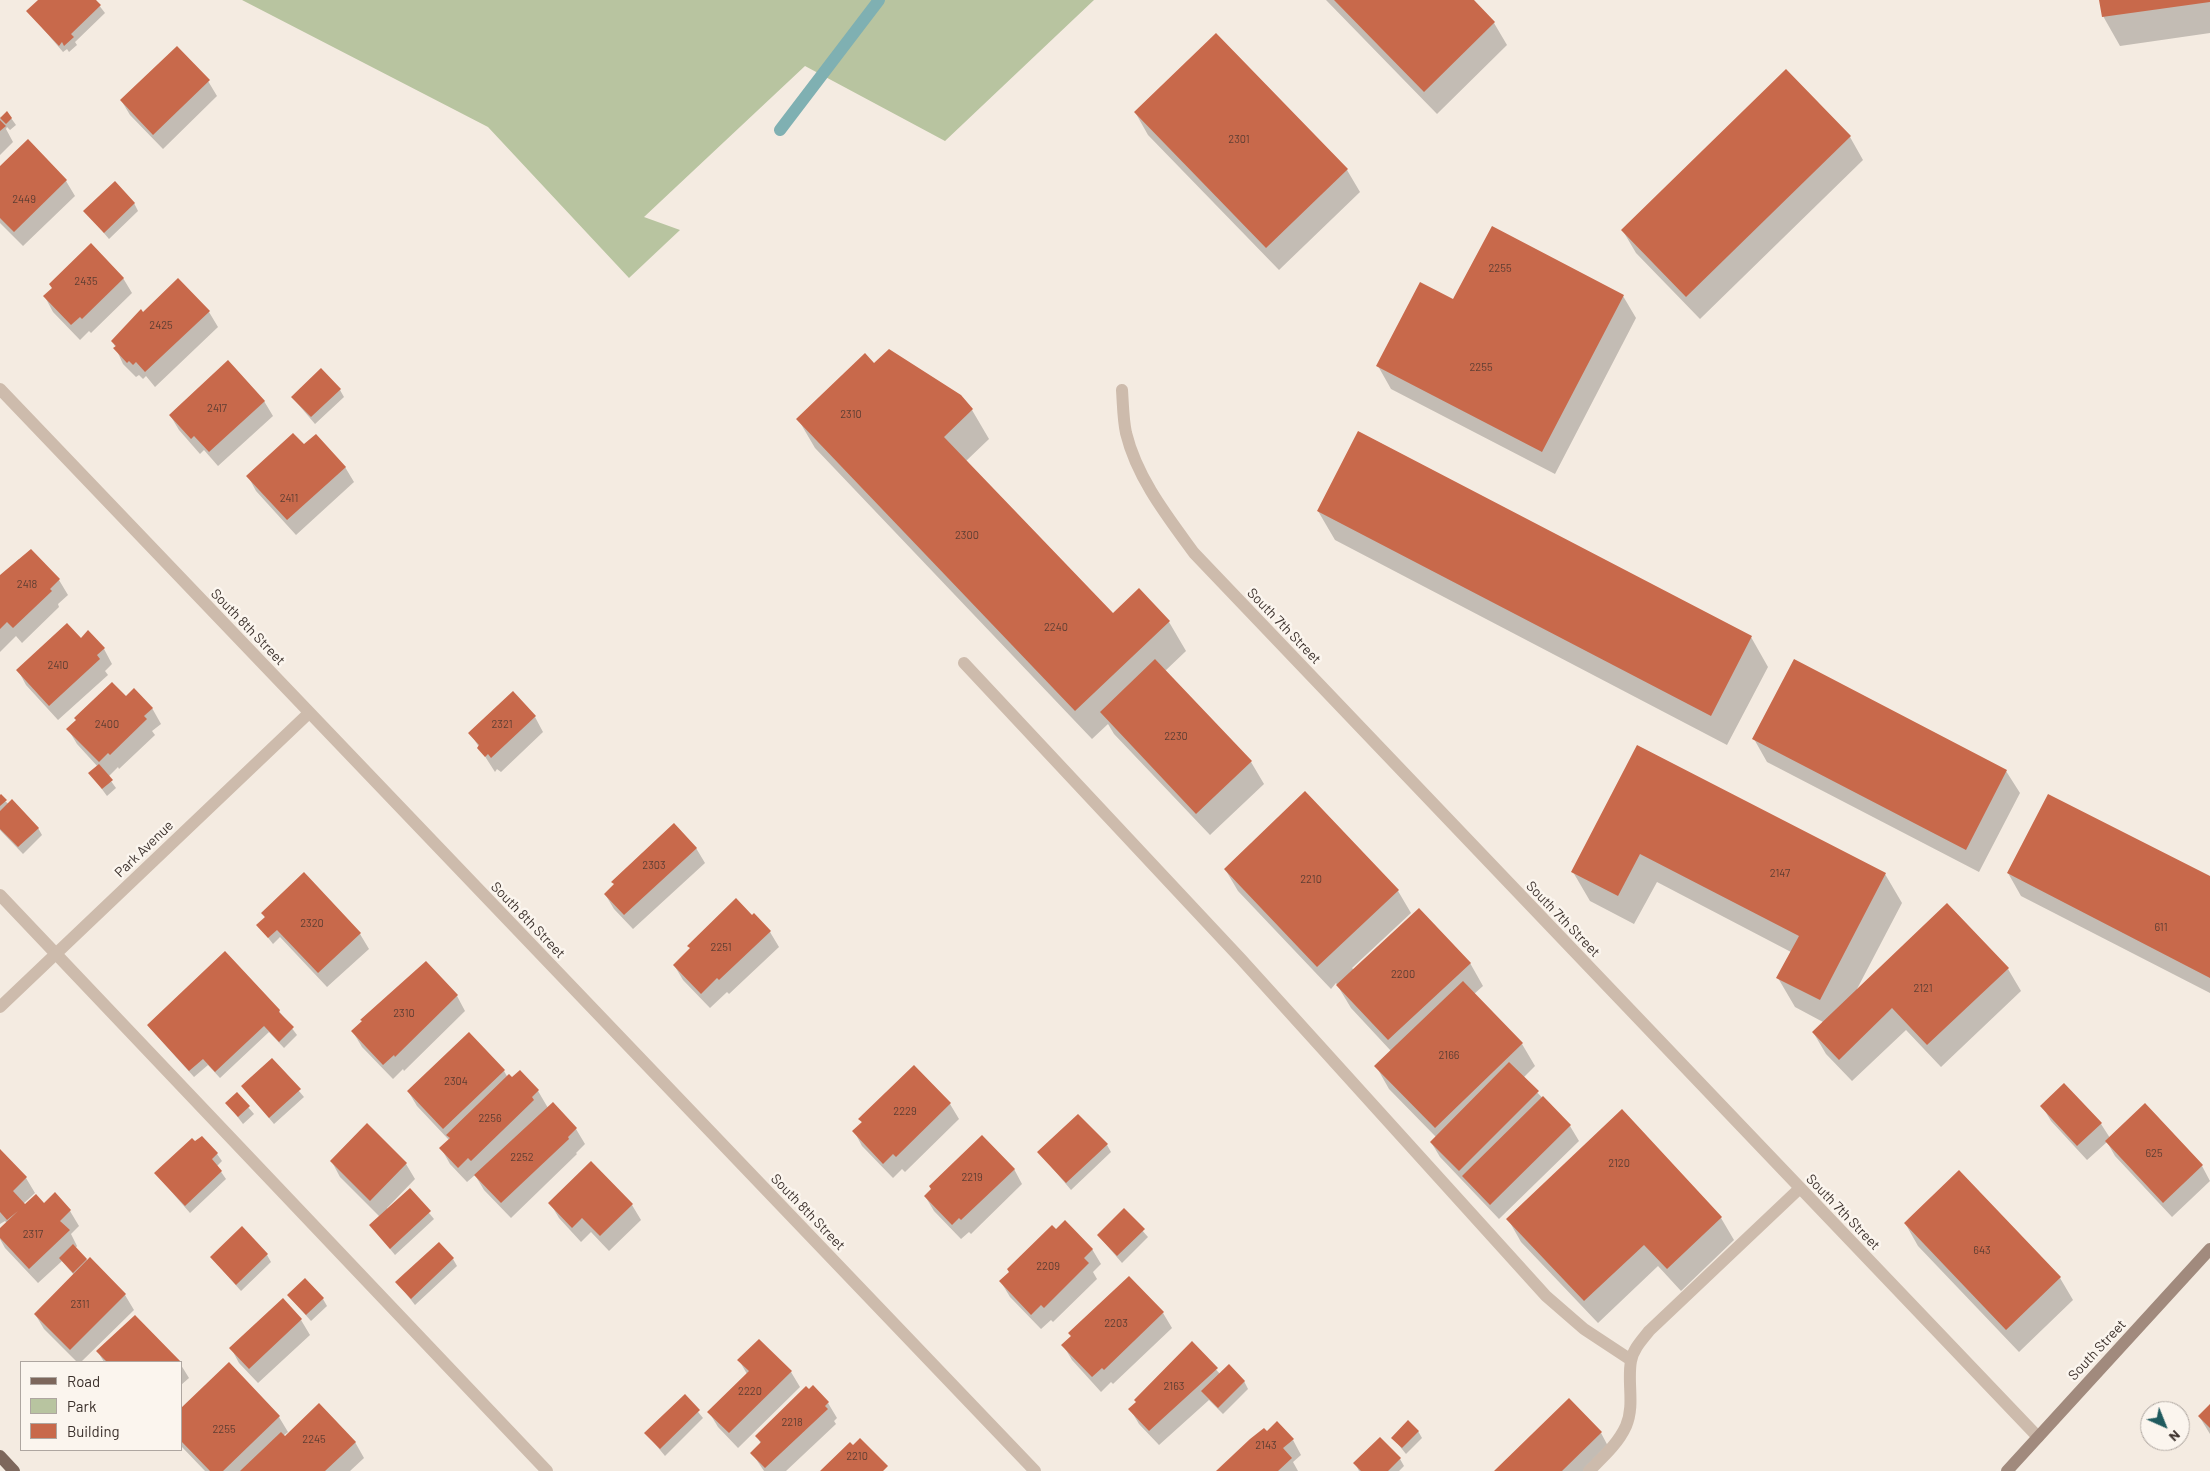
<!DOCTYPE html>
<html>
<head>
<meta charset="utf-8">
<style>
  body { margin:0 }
  #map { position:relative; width:2210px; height:1471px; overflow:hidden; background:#f4ebe1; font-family:Barlow,sans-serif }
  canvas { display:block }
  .legend { position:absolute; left:20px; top:1361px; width:162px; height:90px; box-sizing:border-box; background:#fbf5ee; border:1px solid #aea6a0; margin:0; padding:6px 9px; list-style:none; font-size:15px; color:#3b302b }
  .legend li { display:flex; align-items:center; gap:10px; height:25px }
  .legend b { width:25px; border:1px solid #aea6a0 }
  .north { position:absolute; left:2140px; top:1401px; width:50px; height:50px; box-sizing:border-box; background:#fbf5ee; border:1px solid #aea6a0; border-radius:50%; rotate:136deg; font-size:14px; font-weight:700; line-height:20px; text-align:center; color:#3b302b }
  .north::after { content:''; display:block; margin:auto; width:18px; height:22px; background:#1f5a5e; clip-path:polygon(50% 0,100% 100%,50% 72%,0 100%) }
</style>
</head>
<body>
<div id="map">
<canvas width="2210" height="1471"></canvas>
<ul class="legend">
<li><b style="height:6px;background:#7d675c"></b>Road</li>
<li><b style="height:14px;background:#b8c4a0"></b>Park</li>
<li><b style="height:14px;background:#c8694b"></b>Building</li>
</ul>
<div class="north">N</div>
</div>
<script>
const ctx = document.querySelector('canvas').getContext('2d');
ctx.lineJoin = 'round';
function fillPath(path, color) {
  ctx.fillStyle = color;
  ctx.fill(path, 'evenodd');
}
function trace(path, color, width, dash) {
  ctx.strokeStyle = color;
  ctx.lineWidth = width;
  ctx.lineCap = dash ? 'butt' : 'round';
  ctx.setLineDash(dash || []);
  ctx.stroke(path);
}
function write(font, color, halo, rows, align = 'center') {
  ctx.font = font + ' Barlow,sans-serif';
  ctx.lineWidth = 5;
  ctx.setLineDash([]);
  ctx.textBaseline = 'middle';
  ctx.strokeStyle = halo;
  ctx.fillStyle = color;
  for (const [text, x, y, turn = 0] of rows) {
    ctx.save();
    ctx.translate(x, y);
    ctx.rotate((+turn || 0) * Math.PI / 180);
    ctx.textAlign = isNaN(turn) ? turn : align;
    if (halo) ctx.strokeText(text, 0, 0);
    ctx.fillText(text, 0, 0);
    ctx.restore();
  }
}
fillPath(new Path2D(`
  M 242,0 L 1094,0 L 945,141 L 805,66 L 644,217 L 680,230 L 629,278 L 488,127 Z`), '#b8c4a0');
fillPath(new Path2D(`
  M 39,0 L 95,0 L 105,13 L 75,42 L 77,45 L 69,52 L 67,49 L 63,52 L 28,11 Z
  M 1326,0 L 1472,0 L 1494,23 L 1507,45 L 1437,114 Z
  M 2101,0 L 2210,0 L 2210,33 L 2120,46 L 2103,16 Z
  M 1786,71 L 1850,137 L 1863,160 L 1700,319 L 1636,253 L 1623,231 Z
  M 208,81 L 217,96 L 163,149 L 130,115 L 121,100 Z
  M 1135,112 L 1347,170 L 1360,192 L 1279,270 L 1148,135 Z
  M 0,116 L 1,119 L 11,118 L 16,125 L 10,130 L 7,127 L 6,129 L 13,142 L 0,155 Z
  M 28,141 L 66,181 L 75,196 L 23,246 L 0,223 L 0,168 Z
  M 134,203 L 138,211 L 109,239 L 85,211 Z
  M 123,278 L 132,293 L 91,333 L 89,331 L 80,340 L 53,312 L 45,297 Z
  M 178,279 L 209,312 L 218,327 L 155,387 L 146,376 L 143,379 L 139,375 L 136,377 L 123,364 L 113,342 Z
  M 1623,296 L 1636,318 L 1555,474 L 1391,389 L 1378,366 Z
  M 874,365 L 972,410 L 989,439 L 966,461 L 1112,615 L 1169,622 L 1186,651 L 1165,671 L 1251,762 L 1264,784 L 1210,835 L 1114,734 L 1108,724 L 1092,739 L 815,448 L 798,419 Z
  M 340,390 L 344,397 L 315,424 L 292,397 Z
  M 264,401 L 273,416 L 218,466 L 204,450 L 200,454 L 179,430 L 170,415 Z
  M 1359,432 L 1751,637 L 1768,667 L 1727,745 L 1335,540 L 1318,511 Z
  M 304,446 L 345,467 L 354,482 L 296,535 L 256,491 L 248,476 Z
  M 19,559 L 59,580 L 68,595 L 58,604 L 59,607 L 22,643 L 16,636 L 0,652 L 0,577 Z
  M 81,639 L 104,649 L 112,664 L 105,671 L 108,675 L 58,720 L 26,685 L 18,670 Z
  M 126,698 L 152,708 L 161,724 L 152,731 L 155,735 L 119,769 L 118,767 L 108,777 L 116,788 L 107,796 L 90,773 L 98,767 L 77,744 L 68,729 Z
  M 535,717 L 543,732 L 501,772 L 497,769 L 495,772 L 470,733 Z
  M 1754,739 L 2006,771 L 2020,793 L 1979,872 L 1767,762 Z
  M 1638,746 L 1885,874 L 1902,903 L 1857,989 L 2008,969 L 2021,991 L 1941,1067 L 1906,1030 L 1852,1081 L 1826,1054 L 1813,1032 L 1823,1022 L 1795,1007 L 1778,978 L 1791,952 L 1657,882 L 1634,924 L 1590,901 L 1573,872 Z
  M 0,797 L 38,828 L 42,835 L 23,854 L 0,830 Z
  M 696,848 L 705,863 L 633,929 L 614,909 L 605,894 Z
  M 1225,869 L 1398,891 L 1411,913 L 1352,968 L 1354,970 L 1470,963 L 1483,986 L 1474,994 L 1522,1044 L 1535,1066 L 1523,1078 L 1570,1126 L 1579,1141 L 1499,1219 L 1440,1157 L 1431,1142 L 1436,1137 L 1389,1089 L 1376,1066 L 1391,1051 L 1351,1008 L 1336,983 L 1331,989 L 1238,891 Z
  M 2008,873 L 2210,878 L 2210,993 L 2021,896 Z
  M 304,874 L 360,934 L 369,949 L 327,987 L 280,937 L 273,944 L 258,925 L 265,918 L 263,913 Z
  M 752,917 L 770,932 L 779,947 L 729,994 L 727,992 L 710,1008 L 683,980 L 674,965 L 691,949 L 689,946 Z
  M 457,996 L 465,1011 L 404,1071 L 403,1069 L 393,1079 L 362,1047 L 353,1032 Z
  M 279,1011 L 297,1035 L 284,1048 L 269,1032 L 220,1078 L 208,1065 L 194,1077 L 148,1026 Z
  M 272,1059 L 304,1097 L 274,1124 L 242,1086 Z
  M 914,1066 L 950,1104 L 959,1119 L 905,1172 L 902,1169 L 893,1178 L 862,1146 L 854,1131 L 862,1123 L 860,1119 Z
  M 504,1071 L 508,1078 L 512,1079 L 520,1071 L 538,1091 L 548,1108 L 553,1104 L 576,1129 L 585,1144 L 576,1153 L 577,1154 L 511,1218 L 484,1190 L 475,1175 L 467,1182 L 450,1164 L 441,1148 L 449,1140 L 417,1106 L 408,1091 Z
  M 237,1094 L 254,1114 L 243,1124 L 227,1103 Z
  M 2042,1106 L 2101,1124 L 2110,1138 L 2202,1166 L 2210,1181 L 2172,1217 L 2115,1156 L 2107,1142 L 2087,1160 L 2051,1121 Z
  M 367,1125 L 406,1164 L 415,1179 L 387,1208 L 388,1210 L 410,1190 L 434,1219 L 395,1255 L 371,1226 L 380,1217 L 340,1177 L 332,1162 Z
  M 201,1138 L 217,1154 L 222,1161 L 217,1166 L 226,1179 L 190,1213 L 156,1174 Z
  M 1107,1145 L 1111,1152 L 1071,1190 L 1039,1152 Z
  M 0,1151 L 26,1178 L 35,1193 L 22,1205 L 44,1205 L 55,1194 L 70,1211 L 79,1226 L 71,1234 L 77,1246 L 75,1249 L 125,1295 L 134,1310 L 81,1362 L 77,1362 L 44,1329 L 35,1314 L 74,1275 L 62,1261 L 38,1283 L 5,1248 L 0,1239 L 0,1229 L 7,1223 L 5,1221 L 0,1224 Z
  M 591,1163 L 632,1205 L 641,1220 L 609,1251 L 591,1232 L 581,1242 L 559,1218 L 550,1203 Z
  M 1014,1169 L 1022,1184 L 971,1234 L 969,1232 L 961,1239 L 934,1211 L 925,1196 Z
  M 1124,1210 L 1148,1237 L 1122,1263 L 1098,1235 Z
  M 1721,1218 L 1734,1240 L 1681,1291 L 1658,1266 L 1598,1323 L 1521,1242 L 1508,1219 Z
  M 1905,1223 L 2060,1278 L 2073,1300 L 2019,1352 L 1918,1246 Z
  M 1056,1231 L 1092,1249 L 1101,1264 L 1093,1272 L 1097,1279 L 1053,1322 L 1051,1320 L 1041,1329 L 1010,1297 L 1001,1282 Z
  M 267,1255 L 271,1262 L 241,1291 L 211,1257 Z
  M 453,1259 L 457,1266 L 415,1305 L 397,1282 Z
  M 288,1295 L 323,1299 L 327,1306 L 311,1321 Z
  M 1163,1313 L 1172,1328 L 1113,1384 L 1111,1382 L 1101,1392 L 1072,1360 L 1063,1345 Z
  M 135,1317 L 179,1362 L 104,1362 L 98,1352 Z
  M 301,1320 L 310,1335 L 258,1383 L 239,1363 L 231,1348 Z
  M 759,1341 L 791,1372 L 800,1387 L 738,1448 L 718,1427 L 709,1412 L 747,1374 L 739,1360 Z
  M 1192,1343 L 1220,1374 L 1244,1381 L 1248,1389 L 1223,1414 L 1209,1400 L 1159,1445 L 1139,1424 L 1130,1409 Z
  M 181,1365 L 189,1378 L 181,1385 Z
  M 685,1396 L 703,1418 L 665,1456 L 646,1433 Z
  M 828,1403 L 837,1418 L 834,1421 L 836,1424 L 786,1471 L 764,1471 L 752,1453 L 761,1444 L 757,1436 Z
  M 2210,1406 L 2210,1434 L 2199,1416 Z
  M 181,1410 L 279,1417 L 288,1432 L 283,1436 L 355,1442 L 364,1458 L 350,1471 L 205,1471 L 181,1446 Z
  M 1418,1431 L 1422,1438 L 1406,1454 L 1393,1438 Z
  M 1601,1433 L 1609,1448 L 1586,1471 L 1496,1471 Z
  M 1293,1440 L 1301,1455 L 1293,1462 L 1298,1471 L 1219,1471 Z
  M 1400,1459 L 1404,1466 L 1399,1471 L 1359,1471 L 1355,1463 Z`), '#0003');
trace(new Path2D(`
  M 780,130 L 879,0`), '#7fb0b2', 12);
fillPath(new Path2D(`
  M 38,0 L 96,0 L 101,5 L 71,34 L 74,37 L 64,46 L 62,42 L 59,46 L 26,11 Z
  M 1334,0 L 1474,0 L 1495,22 L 1424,92 Z
  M 2099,0 L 2210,0 L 2210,2 L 2102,17 Z
  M 1216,33 L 1348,169 L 1266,248 L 1134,112 Z
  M 177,46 L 210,80 L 153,135 L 120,100 Z
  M 1786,69 L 1851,136 L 1686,297 L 1621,230 Z
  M 7,111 L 12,118 L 6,124 L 0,118 Z
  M 0,120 L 6,126 L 0,131 Z
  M 28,139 L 67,180 L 14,232 L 0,218 L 0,166 Z
  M 115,181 L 135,203 L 104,233 L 83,211 Z
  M 1492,226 L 1624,295 L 1542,452 L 1376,366 L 1420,282 L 1453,299 Z
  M 91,243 L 124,278 L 82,319 L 80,317 L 71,325 L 43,296 L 52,288 L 49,284 Z
  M 178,278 L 210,311 L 145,372 L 136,362 L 133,365 L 129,361 L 127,363 L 113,348 L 116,346 L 111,341 L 141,309 L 143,312 Z
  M 889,349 L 961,395 L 973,409 L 944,437 L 1113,613 L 1139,588 L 1170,621 L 1075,711 L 796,419 L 865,353 L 874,363 Z
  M 228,360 L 265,401 L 209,452 L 194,436 L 191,439 L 169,415 Z
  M 321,368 L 341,389 L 311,417 L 291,397 Z
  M 1358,431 L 1752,636 L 1711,716 L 1317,511 Z
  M 293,433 L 304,444 L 316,434 L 346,467 L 287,520 L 246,476 Z
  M 31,549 L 60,579 L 50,589 L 52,591 L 13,628 L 7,622 L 0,629 L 0,575 Z
  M 67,623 L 81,638 L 88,630 L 105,648 L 97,655 L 100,659 L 49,706 L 16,670 Z
  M 1155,659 L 1252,761 L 1196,814 L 1100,712 Z
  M 1794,659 L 2007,770 L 1966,850 L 1752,739 Z
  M 112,682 L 126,696 L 134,688 L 153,708 L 144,716 L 147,719 L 110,755 L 108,753 L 99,762 L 66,729 L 76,720 L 74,718 Z
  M 513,691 L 536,716 L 491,758 L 488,754 L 485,757 L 477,748 L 479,745 L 468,733 Z
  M 1637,745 L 1886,873 L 1820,1000 L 1776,978 L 1799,936 L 1640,854 L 1618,896 L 1571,872 Z
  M 99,764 L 113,780 L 102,789 L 88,773 Z
  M 1305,791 L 1399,890 L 1317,967 L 1224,869 Z
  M 1,794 L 7,800 L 0,806 L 0,795 Z
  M 2048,794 L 2210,876 L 2210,978 L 2007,873 Z
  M 12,799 L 39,828 L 18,847 L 0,829 L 0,811 Z
  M 674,823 L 697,848 L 624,915 L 604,894 L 614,884 L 611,882 Z
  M 304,872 L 361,933 L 318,973 L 277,930 L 268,938 L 256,925 L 265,917 L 261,913 Z
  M 736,898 L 752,915 L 754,913 L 771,931 L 719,980 L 717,978 L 701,994 L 673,965 L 690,948 L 687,946 Z
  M 1947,903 L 2009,968 L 1927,1045 L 1892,1008 L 1839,1060 L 1812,1032 Z
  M 1419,908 L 1471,963 L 1388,1040 L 1336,985 Z
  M 225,951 L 280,1010 L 279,1012 L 294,1027 L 279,1042 L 264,1026 L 215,1072 L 203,1059 L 189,1071 L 147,1025 Z
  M 426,961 L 458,995 L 395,1057 L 394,1055 L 383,1065 L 351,1031 L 362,1021 L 360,1020 Z
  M 1463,981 L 1523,1043 L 1435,1128 L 1374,1066 Z
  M 469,1032 L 505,1070 L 443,1129 L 407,1091 Z
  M 272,1058 L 301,1089 L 269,1118 L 241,1086 Z
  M 1509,1062 L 1539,1091 L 1459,1171 L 1430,1142 Z
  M 914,1065 L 951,1103 L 896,1157 L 893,1154 L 883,1164 L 852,1131 L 862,1122 L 858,1119 Z
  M 520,1070 L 539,1090 L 532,1097 L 534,1100 L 471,1161 L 468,1158 L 458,1168 L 439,1148 L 450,1138 L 446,1135 L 509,1074 L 512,1077 Z
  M 2064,1083 L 2102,1123 L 2077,1146 L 2040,1106 Z
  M 237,1092 L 250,1106 L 238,1117 L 225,1103 Z
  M 1543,1096 L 1571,1125 L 1490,1205 L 1462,1176 Z
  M 553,1102 L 577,1128 L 568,1137 L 569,1139 L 501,1203 L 474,1175 Z
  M 2145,1103 L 2203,1165 L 2163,1203 L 2105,1141 Z
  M 1622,1109 L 1722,1217 L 1667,1269 L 1644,1245 L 1584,1301 L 1506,1219 Z
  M 1078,1114 L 1108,1144 L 1066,1183 L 1037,1152 Z
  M 367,1123 L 407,1163 L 370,1201 L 330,1161 Z
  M 982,1135 L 1015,1169 L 961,1220 L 959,1218 L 952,1225 L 924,1196 L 931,1189 L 929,1186 Z
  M 202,1136 L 218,1153 L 212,1159 L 222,1171 L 185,1206 L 154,1173 L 192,1138 L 195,1141 Z
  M 0,1149 L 27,1177 L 13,1191 L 25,1204 L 36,1194 L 44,1203 L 55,1192 L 71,1210 L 60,1221 L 70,1230 L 29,1269 L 0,1238 L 0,1228 L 18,1211 L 7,1220 L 0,1212 Z
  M 591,1161 L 633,1204 L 600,1236 L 582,1218 L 572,1228 L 548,1203 Z
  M 1959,1170 L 2061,1277 L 2006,1330 L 1904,1223 Z
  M 410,1188 L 431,1211 L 390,1249 L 369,1225 Z
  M 1124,1208 L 1145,1229 L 1117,1256 L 1097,1235 Z
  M 1065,1220 L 1093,1249 L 1084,1258 L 1089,1263 L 1044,1308 L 1041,1305 L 1031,1315 L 999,1281 L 1009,1272 L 1007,1269 L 1052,1225 L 1056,1229 Z
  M 242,1226 L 268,1254 L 236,1285 L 210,1257 Z
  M 439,1242 L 454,1258 L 411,1299 L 395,1282 Z
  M 73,1244 L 87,1259 L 73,1273 L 59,1258 Z
  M 90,1257 L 126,1294 L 70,1350 L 34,1314 Z
  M 1129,1276 L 1164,1312 L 1104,1370 L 1102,1368 L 1092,1377 L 1061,1345 L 1071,1336 L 1068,1333 Z
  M 305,1278 L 324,1298 L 306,1315 L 287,1295 Z
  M 283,1298 L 302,1319 L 249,1369 L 229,1348 Z
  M 135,1315 L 181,1362 L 107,1362 L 96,1351 Z
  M 759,1339 L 792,1371 L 729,1433 L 707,1412 L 749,1371 L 737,1360 Z
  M 1192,1341 L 1218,1368 L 1149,1431 L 1128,1409 L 1136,1402 L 1134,1400 Z
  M 229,1362 L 280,1416 L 223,1471 L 210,1471 L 181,1441 L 181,1408 Z
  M 1229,1364 L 1245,1381 L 1218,1408 L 1201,1391 Z
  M 813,1385 L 829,1402 L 825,1406 L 828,1409 L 765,1468 L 750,1453 L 761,1442 L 755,1436 L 806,1386 L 809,1389 Z
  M 685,1394 L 700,1410 L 660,1449 L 644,1433 Z
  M 1569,1398 L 1602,1432 L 1562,1471 L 1494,1471 Z
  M 319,1403 L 356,1442 L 325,1471 L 240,1471 L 281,1432 L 285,1436 Z
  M 2210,1404 L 2210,1428 L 2198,1416 Z
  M 1408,1420 L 1419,1431 L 1402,1448 L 1391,1438 Z
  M 1277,1421 L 1294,1439 L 1283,1448 L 1292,1458 L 1278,1471 L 1216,1471 L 1250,1439 L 1264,1428 L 1267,1431 Z
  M 1380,1437 L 1401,1458 L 1388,1471 L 1361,1471 L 1353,1463 Z
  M 860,1438 L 888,1466 L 883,1471 L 820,1471 L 850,1442 L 853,1445 Z`), '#c8694b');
trace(new Path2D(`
  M 964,663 L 1241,959 L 1546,1296 L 1584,1329 L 1631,1360
  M 0,895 L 547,1471
  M 1589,1471 C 1602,1458 1618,1444 1626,1426 C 1635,1405 1627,1382 1631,1361 C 1633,1349 1642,1340 1649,1331 L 1799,1189`), '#cdbbac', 12);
trace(new Path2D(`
  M 0,389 L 1035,1471
  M 1122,390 C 1123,404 1123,419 1126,433 C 1137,478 1167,516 1194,553 L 2038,1437
  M 0,1007 L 309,713`), '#cdbbac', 12);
trace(new Path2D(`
  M 2007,1471 L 2210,1249`), '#a18a7d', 12);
trace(new Path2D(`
  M 0,1456 L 14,1471`), '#7d675c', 12);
write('11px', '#5e3e33', null, [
  ["2301",1239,139],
  ["2449",24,199],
  ["2255",1500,268],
  ["2435",86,281],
  ["2425",161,325],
  ["2255",1481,367],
  ["2417",217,408],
  ["2310",851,414],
  ["2411",289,498],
  ["2300",967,535],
  ["2418",27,584],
  ["2240",1056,627],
  ["2410",58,665],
  ["2400",107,724],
  ["2321",502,724],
  ["2230",1176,736],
  ["2303",654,865],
  ["2147",1780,873],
  ["2210",1311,879],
  ["2320",312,923],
  ["611",2161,927],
  ["2251",721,947],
  ["2200",1403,974],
  ["2121",1923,988],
  ["2310",404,1013],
  ["2166",1449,1055],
  ["2304",456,1081],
  ["2229",905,1111],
  ["2256",490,1118],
  ["625",2154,1153],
  ["2252",522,1157],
  ["2120",1619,1163],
  ["2219",972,1177],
  ["2317",33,1234],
  ["643",1982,1250],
  ["2209",1048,1266],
  ["2311",80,1304],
  ["2203",1116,1323],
  ["2163",1174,1386],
  ["2220",750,1391],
  ["2218",792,1422],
  ["2255",224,1429],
  ["2245",314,1439],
  ["2143",1266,1445],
  ["2210",857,1456]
]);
write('14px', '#3b302b', '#fbf5ee', [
  ["South 7th Street",1284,626,46],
  ["South 8th Street",248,627,46],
  ["Park Avenue",144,849,-44],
  ["South 7th Street",1563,919,46],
  ["South 8th Street",528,920,46],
  ["South 8th Street",808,1212,46],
  ["South 7th Street",1843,1212,46],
  ["South Street",2097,1350,-47]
]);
</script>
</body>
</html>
